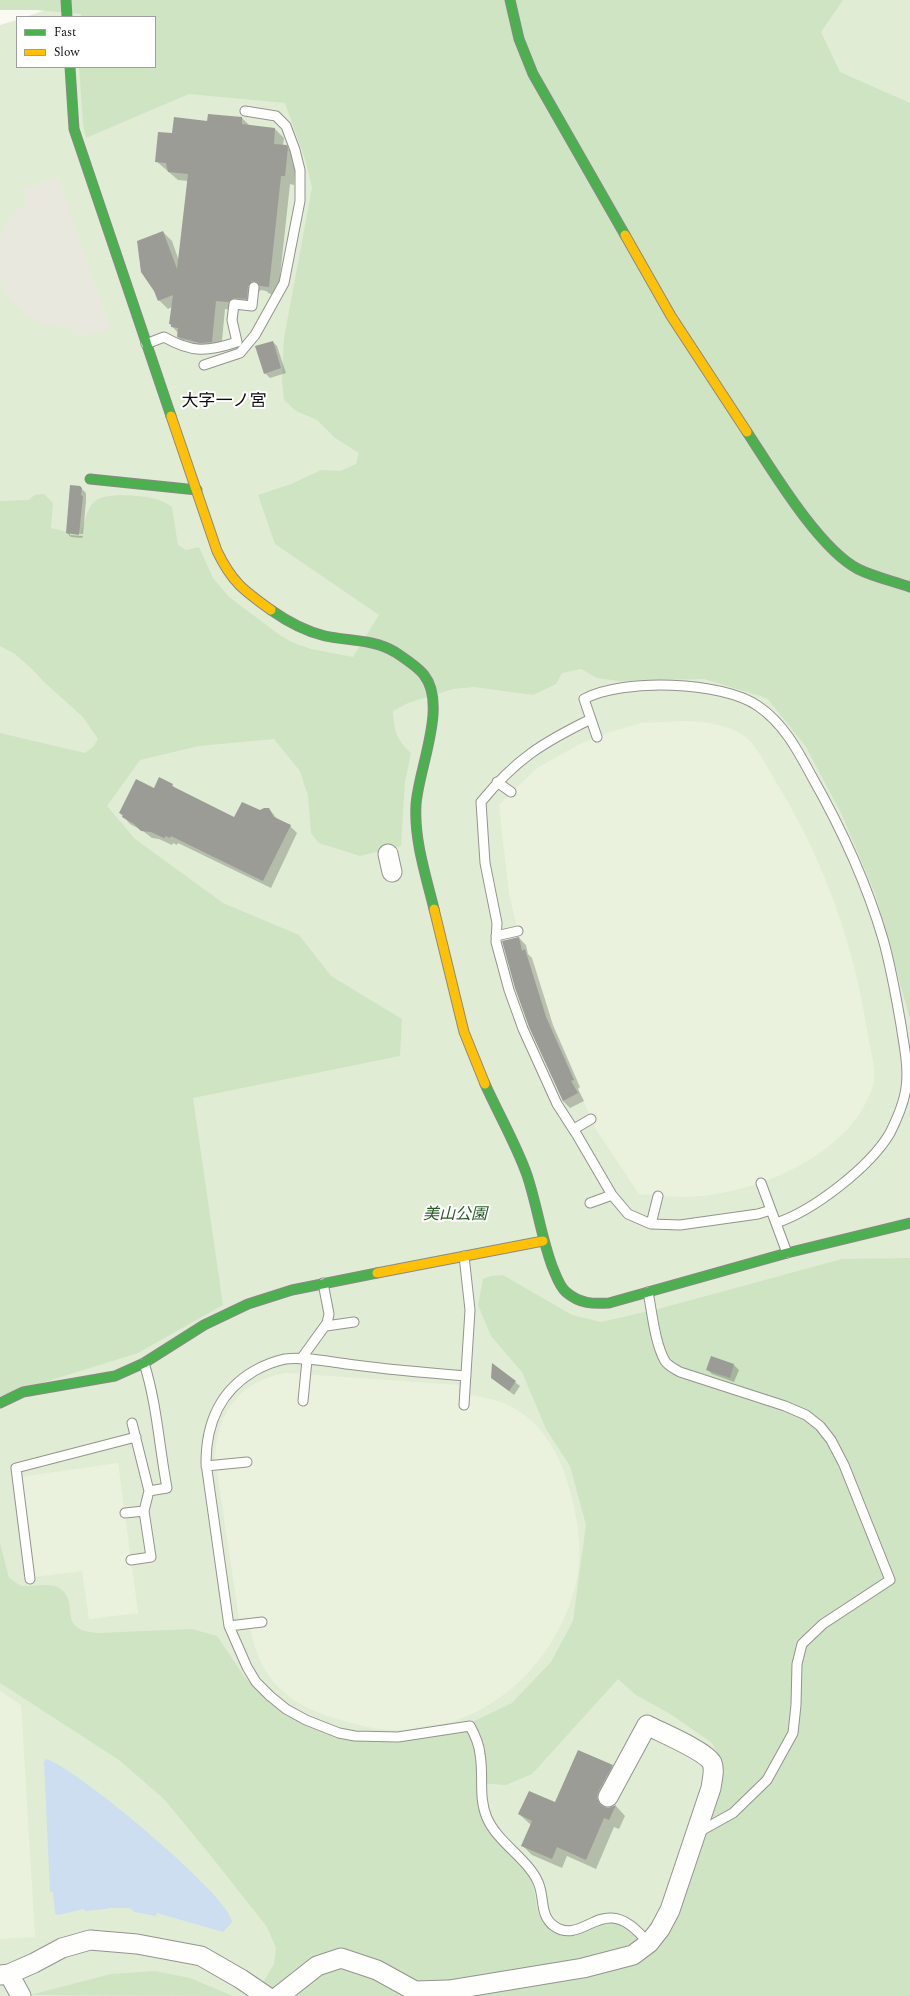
<!DOCTYPE html>
<html>
<head>
<meta charset="utf-8">
<style>
  body { margin:0 }
  #map { position:relative; width:910px; height:1996px; overflow:hidden; background:#faf9f2; font-family:Spectral,serif }
  canvas { display:block }
  .legend { position:absolute; left:16px; top:16px; width:140px; height:52px; box-sizing:border-box; background:#fff; border:1px solid #9e9e9e; margin:0; padding:5px 7px; list-style:none; font-size:12px; color:#0c0c0c }
  .legend li { display:flex; align-items:center; gap:8px; height:20px }
  .legend b { width:20px; border:1px solid #9e9e9e }
</style>
</head>
<body>
<div id="map">
<canvas width="910" height="1996"></canvas>
<ul class="legend">
<li><b style="height:5px;background:#4caf50"></b>Fast</li>
<li><b style="height:5px;background:#ffc107"></b>Slow</li>
</ul>
</div>
<script>
const ctx = document.querySelector('canvas').getContext('2d');
ctx.lineJoin = 'round';
function fillPath(path, color) {
  ctx.fillStyle = color;
  ctx.fill(path, 'evenodd');
}
function trace(path, color, width, dash) {
  ctx.strokeStyle = color;
  ctx.lineWidth = width;
  ctx.lineCap = dash ? 'butt' : 'round';
  ctx.setLineDash(dash || []);
  ctx.stroke(path);
}
function write(font, color, halo, rows, align = 'center') {
  ctx.font = font + ' Spectral,"Noto Sans JP",serif';
  ctx.lineWidth = 4;
  ctx.setLineDash([]);
  ctx.textBaseline = 'middle';
  ctx.strokeStyle = halo;
  ctx.fillStyle = color;
  for (const [text, x, y, turn = 0] of rows) {
    ctx.save();
    ctx.translate(x, y);
    ctx.rotate((+turn || 0) * Math.PI / 180);
    ctx.textAlign = isNaN(turn) ? turn : align;
    if (halo) ctx.strokeText(text, 0, 0);
    ctx.fillText(text, 0, 0);
    ctx.restore();
  }
}
fillPath(new Path2D(`
  M 710,0 L 910,0 L 910,281 Z
  M 67,3 L 487,15 L 910,607 L 910,1825 L 554,1996 L 0,1996 L 0,25 L 17,20 L 17,67 L 155,67 L 155,17 L 25,17 Z`), '#e0edd4');
fillPath(new Path2D(`
  M 0,0 L 843,0 L 821,32 L 840,72 L 910,103 L 910,1019 L 876,896 L 842,815 L 806,747 L 767,698 L 704,679 L 619,681 L 597,678 L 581,669 L 562,673 L 556,684 L 533,695 L 474,687 L 453,689 L 408,703 L 393,711 C 394,731 396,739 411,753 L 405,782 L 401,846 L 360,856 L 319,843 L 311,833 L 308,796 L 300,771 L 274,739 L 199,746 L 140,760 L 107,806 L 135,839 L 223,903 L 299,935 L 331,976 L 402,1019 L 400,1056 L 193,1098 L 223,1305 L 138,1353 L 0,1396 L 0,733 L 85,753 L 93,747 L 98,739 L 83,717 L 43,681 L 32,669 L 15,654 L 0,646 L 0,501 L 28,500 L 35,495 L 44,494 L 53,503 L 51,528 L 80,535 C 84,525 86,509 95,501 C 106,492 148,495 161,501 C 165,502 168,505 172,507 L 178,545 L 186,550 L 199,547 L 213,578 L 229,597 L 281,636 L 294,643 L 311,649 L 353,657 L 379,615 L 275,544 L 258,495 L 291,484 L 321,470 L 340,471 L 356,464 L 359,453 L 335,438 L 317,420 L 296,411 L 284,400 L 282,380 L 284,338 L 312,188 L 306,162 L 285,103 L 189,94 L 86,138 L 83,124 L 79,67 L 155,67 L 155,17 L 81,17 L 81,14 L 36,10 L 0,10 Z
  M 910,1258 L 910,1996 L 255,1996 L 274,1964 L 276,1948 L 267,1927 L 211,1856 L 164,1799 L 119,1760 L 0,1683 L 0,1543 L 9,1578 C 13,1580 18,1585 22,1586 C 35,1587 52,1581 62,1590 C 80,1607 56,1629 97,1633 L 192,1629 L 217,1636 L 244,1676 L 270,1703 L 311,1728 L 360,1740 L 468,1724 L 512,1703 L 551,1662 L 573,1621 L 586,1525 L 570,1466 L 546,1429 L 522,1372 L 491,1336 L 478,1305 L 483,1279 L 491,1276 L 503,1275 L 572,1315 L 601,1322 L 658,1309 L 842,1259 ZM 618,1679 L 636,1695 L 672,1715 L 712,1743 L 720,1758 L 646,1954 C 641,1946 636,1933 627,1927 C 601,1910 584,1949 550,1929 C 533,1918 538,1895 531,1880 C 522,1861 501,1851 492,1833 C 485,1820 482,1798 478,1783 L 506,1785 L 532,1774 Z
  M 155,1971 L 190,1978 L 233,1996 L 30,1995 L 111,1974 Z`), '#cfe4c3');
fillPath(new Path2D(`
  M 686,721 C 707,722 734,725 750,741 C 761,754 770,772 779,787 C 825,863 855,948 868,1036 C 871,1050 875,1067 874,1082 C 872,1091 867,1101 863,1108 C 833,1160 757,1191 700,1196 C 679,1198 660,1196 639,1194 L 595,1128 L 546,1013 L 517,928 L 509,893 L 499,805 L 537,768 L 582,743 L 610,732 L 642,723 Z
  M 286,1373 L 459,1385 L 458,1393 C 477,1396 496,1398 513,1408 C 544,1424 562,1459 570,1491 C 577,1516 582,1546 578,1572 C 568,1637 520,1698 457,1720 C 447,1724 435,1724 425,1726 C 417,1727 409,1730 401,1730 C 379,1731 358,1725 337,1719 C 280,1702 257,1674 248,1617 L 239,1618 L 215,1458 C 217,1413 239,1381 286,1373 Z
  M 118,1463 L 138,1613 L 89,1619 L 82,1571 L 33,1577 L 20,1477 Z
  M 0,1691 L 21,1705 L 35,1937 L 0,1939 Z`), '#eaf2dd');
fillPath(new Path2D(`
  M 58,176 L 110,329 L 75,338 L 71,327 L 62,327 L 42,323 L 24,314 L 10,299 L 0,281 L 0,234 L 9,218 L 27,201 L 23,188 Z`), '#e9e8de');
fillPath(new Path2D(`
  M 46,1759 C 73,1765 232,1898 232,1922 L 223,1932 L 157,1913 L 156,1916 L 135,1912 L 130,1908 L 108,1908 L 107,1909 L 85,1911 L 84,1909 L 58,1915 L 55,1913 L 53,1892 L 50,1892 L 44,1762 Z`), '#ccdeef');
fillPath(new Path2D(`
  M 242,118 L 250,126 L 275,129 L 284,138 L 283,146 L 286,146 L 296,157 L 294,185 L 290,184 L 278,295 L 270,294 L 266,291 L 261,290 L 238,311 L 225,309 L 221,351 L 188,346 L 178,337 L 179,334 L 170,324 L 172,307 L 168,309 L 159,300 L 155,291 L 144,276 L 140,266 L 163,232 L 172,241 L 179,261 L 188,181 L 178,180 L 156,161 L 173,134 L 208,122 Z
  M 273,342 L 277,346 L 286,373 L 270,378 L 265,373 Z
  M 80,487 L 86,493 L 86,501 L 83,534 L 70,533 L 70,535 L 83,536 L 82,538 L 71,537 L 67,533 Z
  M 172,785 L 177,790 L 235,818 L 269,809 L 278,820 L 290,826 L 297,833 L 271,888 L 178,843 L 177,845 L 173,843 L 172,845 L 159,839 L 152,838 L 143,831 L 130,824 L 120,813 L 154,789 Z
  M 519,938 L 526,945 L 528,954 L 532,958 L 553,1025 L 580,1087 L 578,1089 L 584,1101 L 570,1108 L 563,1101 L 530,1026 Z
  M 712,1357 L 734,1365 L 739,1370 L 734,1382 L 712,1374 L 707,1369 Z
  M 493,1365 L 520,1386 L 514,1395 L 492,1378 Z
  M 612,1766 L 622,1776 L 608,1802 L 606,1808 L 616,1806 L 625,1816 L 619,1829 L 614,1827 L 596,1869 L 567,1856 L 562,1868 L 532,1855 L 522,1845 L 531,1825 L 519,1814 L 556,1804 Z`), '#0003');
fillPath(new Path2D(`
  M 208,114 L 242,117 L 242,124 L 275,128 L 274,144 L 287,145 L 288,147 L 285,176 L 281,176 L 269,287 L 260,286 L 257,282 L 252,281 L 248,286 L 247,299 L 234,298 L 228,302 L 216,301 L 212,342 L 200,343 L 177,337 L 178,328 L 171,327 L 171,324 L 169,324 L 173,295 L 158,301 L 154,291 L 141,272 L 137,241 L 163,231 L 177,269 L 188,174 L 168,172 L 166,163 L 155,162 L 158,132 L 172,133 L 174,117 L 207,121 Z
  M 273,341 L 281,368 L 264,374 L 255,346 Z
  M 70,485 L 80,486 L 82,488 L 81,495 L 83,496 L 79,535 L 66,533 Z
  M 159,777 L 173,784 L 172,786 L 234,817 L 242,802 L 260,810 L 264,808 L 269,808 L 274,817 L 291,825 L 263,881 L 171,836 L 170,838 L 166,836 L 164,838 L 151,832 L 141,831 L 134,824 L 122,817 L 123,815 L 119,813 L 136,779 L 154,788 Z
  M 519,937 L 522,951 L 525,949 L 546,1017 L 574,1080 L 571,1081 L 578,1093 L 563,1101 L 529,1027 L 515,988 L 502,941 Z
  M 711,1356 L 734,1364 L 730,1378 L 706,1370 Z
  M 492,1363 L 516,1381 L 509,1391 L 491,1378 Z
  M 578,1750 L 613,1765 L 598,1792 L 597,1798 L 599,1803 L 603,1807 L 609,1808 L 616,1805 L 609,1820 L 604,1818 L 586,1860 L 557,1847 L 552,1859 L 521,1846 L 532,1821 L 518,1814 L 529,1791 L 555,1802 Z`), '#9c9c97');
const lane = new Path2D(`
  M 146,344 L 164,337 C 192,353 207,352 237,342 L 232,320 L 234,304 L 252,306 L 254,287
  M 204,365 L 240,353 L 255,335 L 284,283 L 300,201 L 300,170 L 295,150 L 286,126 L 276,116 L 245,111
  M 591,719 C 542,743 516,759 481,802 L 485,863 L 497,923 L 496,942 L 509,990 L 523,1029 L 557,1104 L 577,1135 L 612,1195 L 628,1214 L 651,1224 L 680,1225 L 758,1214 L 771,1210
  M 597,737 L 584,699 C 622,678 722,681 758,706 C 783,723 797,749 811,775 C 840,826 866,881 883,939 C 891,967 896,996 901,1025 C 904,1046 909,1067 906,1088 C 904,1103 897,1119 890,1133 C 870,1167 813,1211 776,1223
  M 497,782 L 511,792
  M 496,936 L 518,931
  M 574,1129 L 591,1119
  M 761,1183 L 787,1253
  M 590,1203 L 612,1195
  M 651,1224 L 658,1196
  M 464,1256 L 470,1310 L 464,1405
  M 648,1292 C 652,1312 655,1344 665,1361 C 668,1366 675,1369 680,1372 L 785,1406 L 806,1415 L 820,1426 L 831,1440 L 844,1465 L 890,1580 L 823,1624 L 802,1644 L 797,1664 L 796,1705 L 793,1733 L 767,1780 L 733,1813 L 697,1833
  M 326,1326 L 354,1322
  M 301,1359 L 327,1323 L 329,1314 L 323,1283
  M 466,1376 C 429,1373 392,1370 355,1365 C 333,1363 307,1356 285,1359 C 275,1361 263,1366 254,1371 C 220,1391 206,1424 206,1463 L 229,1626 L 247,1667 L 256,1682 L 270,1696 L 286,1709 L 306,1720 L 339,1733 L 355,1736 L 398,1737 L 470,1726 C 475,1735 479,1744 480,1754 C 484,1776 478,1797 487,1818 C 498,1843 527,1858 538,1882 C 545,1897 539,1915 554,1926 C 575,1941 592,1916 612,1918 C 628,1919 639,1933 649,1943
  M 303,1401 L 307,1360
  M 132,1423 L 149,1491 L 167,1488 C 159,1446 157,1404 144,1363
  M 206,1466 L 247,1462
  M 125,1513 L 144,1511 L 149,1491
  M 131,1560 L 151,1557 L 144,1511
  M 30,1579 L 16,1468 L 136,1437
  M 229,1626 L 262,1622`);
const street = new Path2D(`
  M 388,854 L 392,872
  M 9,1974 L 21,1996
  M 0,1975 L 9,1974 L 34,1963 L 62,1948 L 90,1940 L 137,1944 L 201,1956 L 241,1979 L 266,1996
  M 279,1996 L 317,1966 L 341,1958 L 377,1970 L 415,1991 L 449,1990 L 583,1968 L 633,1955 L 649,1943 L 660,1929 L 670,1910 L 711,1788 C 712,1780 715,1770 712,1763 C 706,1751 660,1732 647,1725 L 608,1797`);
const fast = new Path2D(`
  M 66,0 L 67,17
  M 510,0 L 519,39 L 533,74 L 625,235
  M 70,67 L 74,129 L 171,416
  M 747,432 C 772,470 819,549 858,569 C 874,577 893,581 910,587
  M 90,479 L 197,490
  M 271,610 C 288,622 304,631 325,636 C 348,641 374,639 395,652 C 404,658 418,667 424,675 C 448,705 418,770 416,805 C 414,840 426,876 434,909
  M 485,1084 C 499,1115 516,1144 527,1175 C 537,1205 541,1236 552,1266 C 556,1275 559,1286 566,1292 C 580,1304 593,1304 609,1303 L 787,1253 L 910,1223
  M 0,1403 L 23,1392 L 115,1376 L 144,1363 L 204,1325 L 248,1304 L 292,1290 L 377,1273`);
const slow = new Path2D(`
  M 625,235 L 671,316 L 747,432
  M 171,416 L 217,551 C 232,582 243,590 271,610
  M 434,909 L 464,1032 L 485,1084
  M 377,1273 L 543,1241`);
trace(lane, '#939390', 11);
trace(street, '#939390', 21);
trace(fast, '#8a8986', 11);
trace(slow, '#8a8986', 11);
trace(lane, '#fefefd', 9);
trace(street, '#fefefd', 19);
trace(fast, '#4caf50', 9);
trace(slow, '#ffc107', 9);
write('italic 16px', '#285c25', '#fff', [
  ["美山公園",455,1216]
]);
write('17px', '#0c0c0c', '#fff', [
  ["大字一ノ宮",224,403]
]);
</script>
</body>
</html>
